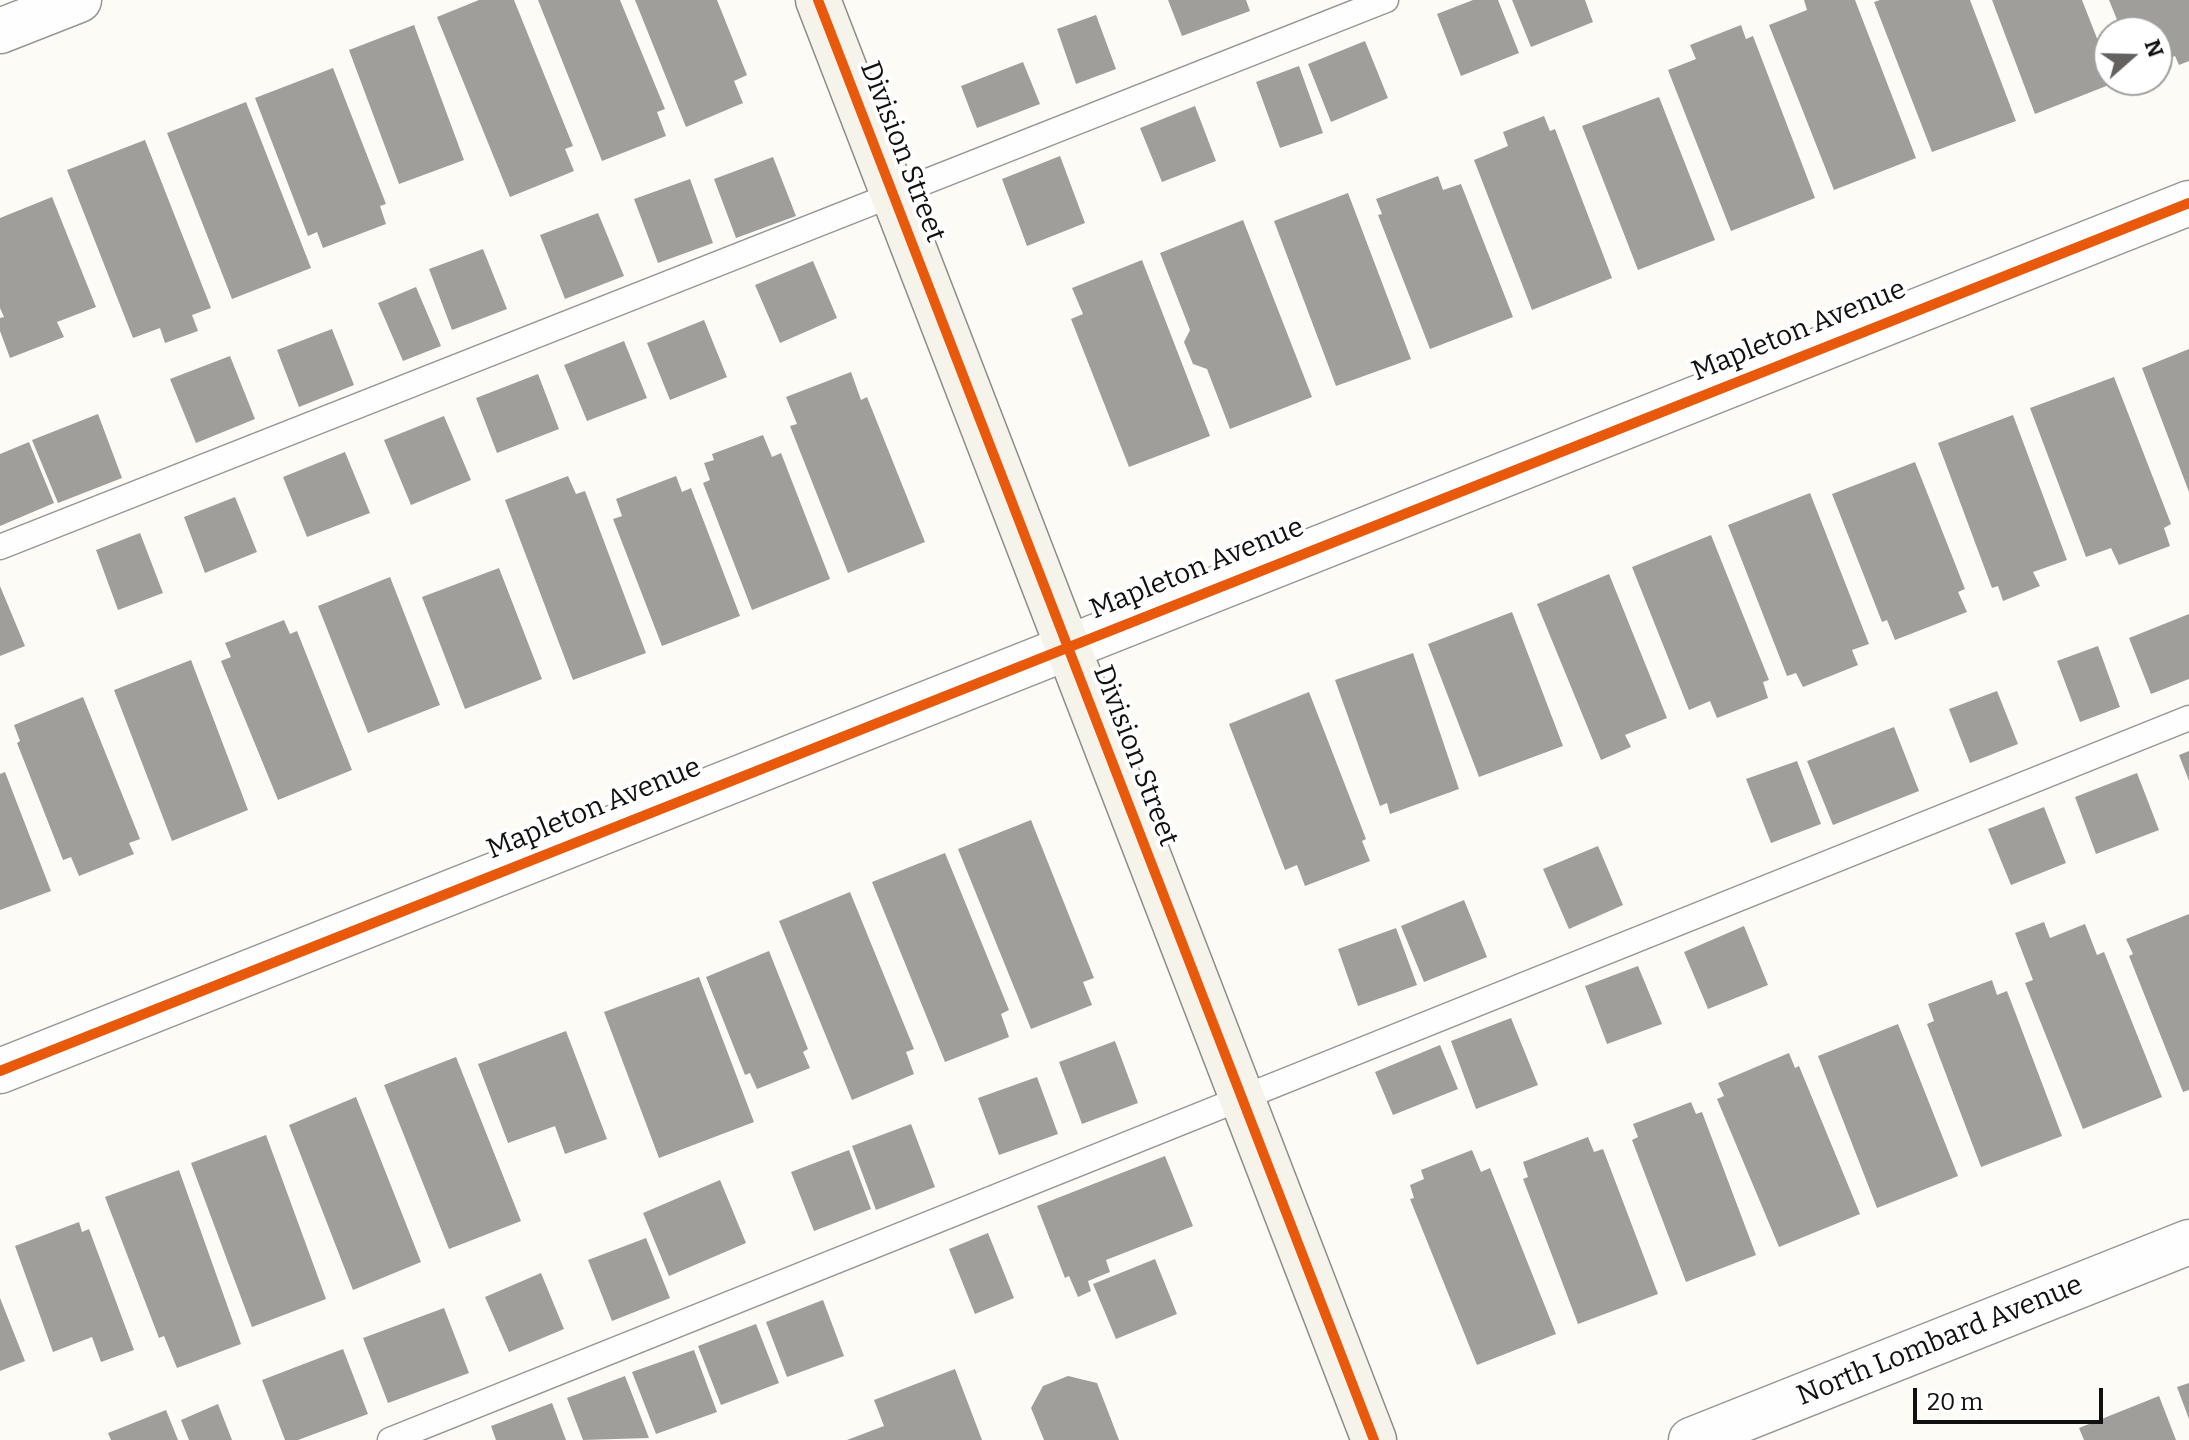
<!DOCTYPE html>
<html>
<head>
<meta charset="utf-8">
<style>
  body { margin:0 }
  #map { position:relative; width:2189px; height:1440px; overflow:hidden; background:#fcfbf6; font-family:Bitter,serif }
  canvas { display:block }
  .north { position:absolute; left:2093px; top:16px; width:80px; height:80px; box-sizing:border-box; background:#fff; border:2px solid #9f9f9f; border-radius:50%; rotate:70deg; font-size:22px; font-weight:700; line-height:32px; text-align:center; color:#101010 }
  .north::after { content:''; display:block; margin:auto; width:28px; height:36px; background:#636260; clip-path:polygon(50% 0,100% 100%,50% 72%,0 100%) }
  .scale { position:absolute; left:1913px; top:1388px; width:190px; height:36px; box-sizing:border-box; border:4px solid #101010; border-top:0; padding-left:10px; font-size:24px; line-height:28px; white-space:nowrap; color:#101010; -webkit-text-stroke:6px #fff; paint-order:stroke }
</style>
</head>
<body>
<div id="map">
<canvas width="2189" height="1440"></canvas>
<div class="north">N</div>
<div class="scale">20 m</div>
</div>
<script>
const ctx = document.querySelector('canvas').getContext('2d');
ctx.lineJoin = 'round';
function fillPath(path, color) {
  ctx.fillStyle = color;
  ctx.fill(path, 'evenodd');
}
function trace(path, color, width, dash) {
  ctx.strokeStyle = color;
  ctx.lineWidth = width;
  ctx.lineCap = dash ? 'butt' : 'round';
  ctx.setLineDash(dash || []);
  ctx.stroke(path);
}
function write(font, color, halo, rows, align = 'center') {
  ctx.font = font + ' Bitter,serif';
  ctx.lineWidth = 8;
  ctx.setLineDash([]);
  ctx.textBaseline = 'middle';
  ctx.strokeStyle = halo;
  ctx.fillStyle = color;
  for (const [text, x, y, turn = 0] of rows) {
    ctx.save();
    ctx.translate(x, y);
    ctx.rotate((+turn || 0) * Math.PI / 180);
    ctx.textAlign = isNaN(turn) ? turn : align;
    if (halo) ctx.strokeText(text, 0, 0);
    ctx.fillText(text, 0, 0);
    ctx.restore();
  }
}
fillPath(new Path2D(`
  M 479,0 L 514,0 L 573,146 L 565,149 L 574,171 L 510,197 L 437,17 Z
  M 538,0 L 620,0 L 665,109 L 657,112 L 666,136 L 602,161 Z
  M 635,0 L 717,0 L 747,75 L 734,81 L 743,103 L 686,127 Z
  M 1168,0 L 1246,0 L 1250,11 L 1182,36 Z
  M 1473,0 L 1498,0 L 1519,53 L 1461,76 L 1437,14 Z
  M 1512,0 L 1585,0 L 1593,22 L 1531,47 Z
  M 1804,0 L 1855,0 L 1916,158 L 1834,190 L 1769,25 L 1807,10 Z
  M 1880,0 L 1970,0 L 2016,121 L 1932,152 L 1874,2 Z
  M 1992,0 L 2082,0 L 2109,69 L 2109,80 L 2113,80 L 2114,83 L 2035,114 Z
  M 2109,0 L 2189,0 L 2189,61 L 2179,65 L 2175,56 L 2157,63 L 2157,32 L 2122,32 Z
  M 1096,15 L 1116,69 L 1076,84 L 1057,29 Z
  M 414,25 L 464,160 L 399,184 L 349,50 Z
  M 1741,25 L 1746,39 L 1753,36 L 1815,198 L 1731,231 L 1668,70 L 1696,59 L 1690,45 Z
  M 1365,41 L 1388,98 L 1331,122 L 1308,64 Z
  M 1023,62 L 1040,104 L 977,128 L 961,86 Z
  M 1299,66 L 1323,133 L 1280,148 L 1256,82 Z
  M 333,68 L 386,204 L 380,206 L 386,224 L 323,248 L 317,232 L 308,236 L 255,98 Z
  M 1659,97 L 1715,240 L 1638,270 L 1582,126 Z
  M 246,102 L 311,268 L 232,299 L 167,133 Z
  M 1195,106 L 1216,161 L 1162,182 L 1140,128 Z
  M 1544,116 L 1550,131 L 1555,129 L 1612,278 L 1532,310 L 1474,160 L 1508,146 L 1503,132 Z
  M 145,140 L 211,308 L 192,315 L 198,331 L 165,343 L 160,328 L 133,338 L 67,170 Z
  M 1060,156 L 1085,223 L 1027,246 L 1002,179 Z
  M 773,157 L 796,216 L 736,238 L 714,179 Z
  M 1438,176 L 1443,190 L 1461,184 L 1513,317 L 1430,349 L 1378,215 L 1382,214 L 1376,199 Z
  M 690,179 L 713,243 L 658,263 L 634,199 Z
  M 1348,193 L 1411,359 L 1336,386 L 1274,221 Z
  M 52,197 L 96,307 L 57,322 L 64,337 L 10,358 L 0,331 L 0,318 L 4,317 L 0,308 L 0,218 Z
  M 598,213 L 624,276 L 565,299 L 540,235 Z
  M 1243,220 L 1312,397 L 1230,429 L 1207,369 L 1193,364 L 1184,342 L 1190,330 L 1160,253 Z
  M 483,249 L 507,309 L 452,330 L 429,269 Z
  M 1142,260 L 1210,436 L 1129,467 L 1071,319 L 1083,314 L 1072,288 Z
  M 813,261 L 837,318 L 780,343 L 755,285 Z
  M 416,287 L 441,346 L 403,361 L 378,303 Z
  M 704,320 L 727,377 L 670,400 L 647,343 Z
  M 332,329 L 354,385 L 299,407 L 277,350 Z
  M 624,341 L 647,398 L 587,421 L 564,365 Z
  M 2189,349 L 2189,492 L 2142,368 Z
  M 230,356 L 255,419 L 196,443 L 170,379 Z
  M 851,372 L 861,400 L 867,397 L 925,542 L 848,573 L 790,426 L 797,424 L 786,397 Z
  M 538,374 L 559,429 L 497,453 L 476,398 Z
  M 2114,377 L 2171,524 L 2164,528 L 2170,546 L 2119,565 L 2111,548 L 2086,557 L 2030,408 Z
  M 98,414 L 122,478 L 58,503 L 32,440 Z
  M 2013,415 L 2067,560 L 2033,572 L 2040,586 L 2003,601 L 1998,586 L 1992,588 L 1938,443 Z
  M 444,416 L 471,480 L 411,505 L 384,440 Z
  M 763,435 L 772,457 L 781,453 L 830,579 L 752,610 L 703,483 L 710,480 L 704,463 L 714,460 L 712,454 Z
  M 29,442 L 54,503 L 0,526 L 0,454 Z
  M 345,452 L 370,513 L 307,537 L 283,477 Z
  M 1915,462 L 1965,589 L 1958,592 L 1967,612 L 1895,640 L 1887,620 L 1882,622 L 1832,494 Z
  M 568,476 L 576,494 L 585,491 L 646,653 L 573,680 L 505,500 Z
  M 676,476 L 682,492 L 691,488 L 740,616 L 662,646 L 613,519 L 622,516 L 616,499 Z
  M 1810,493 L 1869,644 L 1852,650 L 1858,665 L 1803,687 L 1796,673 L 1787,676 L 1728,525 Z
  M 235,497 L 257,552 L 205,573 L 184,517 Z
  M 140,533 L 163,593 L 118,610 L 96,550 Z
  M 1711,535 L 1769,680 L 1763,682 L 1768,698 L 1717,718 L 1710,701 L 1689,710 L 1632,567 Z
  M 499,568 L 542,679 L 465,709 L 422,597 Z
  M 1609,574 L 1667,718 L 1625,735 L 1631,747 L 1601,760 L 1537,604 Z
  M 390,577 L 440,705 L 368,733 L 318,606 Z
  M 0,586 L 25,646 L 0,656 Z
  M 1512,612 L 1563,746 L 1479,777 L 1428,644 Z
  M 2189,614 L 2189,679 L 2151,694 L 2129,638 Z
  M 284,620 L 290,634 L 297,631 L 352,770 L 278,800 L 221,661 L 231,657 L 225,643 Z
  M 2098,646 L 2120,707 L 2080,722 L 2057,661 Z
  M 1413,653 L 1459,789 L 1390,814 L 1387,803 L 1380,806 L 1335,680 Z
  M 191,660 L 248,810 L 172,841 L 114,690 Z
  M 1997,691 L 2018,744 L 1970,763 L 1949,709 Z
  M 1309,692 L 1366,839 L 1362,841 L 1370,861 L 1305,886 L 1297,865 L 1285,870 L 1229,724 Z
  M 83,697 L 140,839 L 129,843 L 134,854 L 79,876 L 71,857 L 63,860 L 17,743 L 20,741 L 14,725 Z
  M 1894,727 L 1919,791 L 1833,825 L 1807,761 Z
  M 2189,751 L 2189,781 L 2179,755 Z
  M 1797,761 L 1821,824 L 1771,843 L 1746,779 Z
  M 5,772 L 51,891 L 0,910 L 0,774 Z
  M 2137,773 L 2159,830 L 2096,854 L 2075,797 Z
  M 2044,807 L 2066,863 L 2011,885 L 1988,829 Z
  M 1031,820 L 1094,978 L 1083,982 L 1092,1005 L 1031,1029 L 958,849 Z
  M 1598,846 L 1623,905 L 1569,929 L 1543,869 Z
  M 945,853 L 1009,1010 L 1001,1014 L 1009,1037 L 945,1062 L 872,882 Z
  M 850,892 L 914,1049 L 906,1052 L 914,1074 L 852,1100 L 779,921 Z
  M 1464,900 L 1487,957 L 1424,982 L 1401,926 Z
  M 2189,914 L 2189,1090 L 2183,1092 L 2129,956 L 2133,954 L 2126,939 Z
  M 2044,922 L 2050,938 L 2085,924 L 2097,955 L 2104,952 L 2162,1097 L 2083,1129 L 2025,983 L 2033,980 L 2015,933 Z
  M 1744,926 L 1768,985 L 1708,1009 L 1684,952 Z
  M 1396,928 L 1417,985 L 1358,1006 L 1338,949 Z
  M 769,951 L 808,1049 L 803,1052 L 810,1068 L 757,1089 L 750,1073 L 745,1075 L 706,977 Z
  M 1638,966 L 1662,1024 L 1607,1044 L 1585,986 Z
  M 699,977 L 754,1122 L 659,1158 L 604,1012 Z
  M 1992,980 L 1997,995 L 2007,991 L 2062,1136 L 1981,1167 L 1927,1024 L 1934,1021 L 1928,1004 Z
  M 1511,1018 L 1538,1085 L 1476,1109 L 1451,1041 Z
  M 1898,1024 L 1958,1176 L 1877,1208 L 1818,1056 Z
  M 566,1031 L 607,1139 L 565,1154 L 555,1126 L 508,1143 L 478,1064 Z
  M 1115,1041 L 1138,1103 L 1082,1124 L 1059,1062 Z
  M 1440,1045 L 1458,1089 L 1393,1115 L 1375,1072 Z
  M 1789,1053 L 1795,1068 L 1799,1066 L 1860,1214 L 1779,1247 L 1717,1099 L 1724,1096 L 1718,1083 Z
  M 456,1057 L 521,1221 L 449,1249 L 384,1085 Z
  M 1037,1077 L 1058,1134 L 999,1155 L 978,1098 Z
  M 356,1097 L 421,1262 L 353,1290 L 289,1125 Z
  M 1691,1102 L 1696,1114 L 1702,1112 L 1756,1255 L 1686,1282 L 1632,1140 L 1638,1137 L 1633,1124 Z
  M 911,1124 L 935,1187 L 876,1210 L 852,1146 Z
  M 266,1135 L 326,1299 L 252,1327 L 191,1163 Z
  M 1588,1137 L 1594,1152 L 1603,1149 L 1658,1294 L 1578,1324 L 1523,1179 L 1528,1177 L 1523,1162 Z
  M 849,1150 L 871,1209 L 814,1231 L 791,1172 Z
  M 1472,1150 L 1481,1172 L 1490,1168 L 1556,1334 L 1477,1365 L 1410,1199 L 1414,1198 L 1410,1185 L 1424,1179 L 1421,1170 Z
  M 1165,1156 L 1193,1226 L 1106,1260 L 1110,1272 L 1088,1281 L 1091,1291 L 1078,1297 L 1069,1276 L 1065,1278 L 1037,1206 Z
  M 179,1170 L 241,1344 L 177,1368 L 164,1336 L 159,1338 L 105,1197 Z
  M 720,1180 L 746,1243 L 669,1276 L 643,1213 Z
  M 79,1222 L 82,1232 L 89,1229 L 134,1350 L 101,1362 L 92,1337 L 53,1352 L 15,1246 Z
  M 988,1233 L 1014,1298 L 975,1314 L 949,1249 Z
  M 646,1238 L 670,1298 L 612,1321 L 588,1260 Z
  M 1155,1259 L 1177,1314 L 1116,1339 L 1093,1284 Z
  M 541,1273 L 564,1329 L 509,1352 L 485,1297 Z
  M 0,1298 L 25,1361 L 0,1371 Z
  M 823,1300 L 844,1356 L 787,1377 L 766,1322 Z
  M 444,1308 L 469,1373 L 388,1403 L 363,1338 Z
  M 756,1324 L 779,1383 L 721,1405 L 698,1346 Z
  M 343,1349 L 368,1414 L 298,1440 L 285,1440 L 262,1380 Z
  M 694,1350 L 717,1412 L 656,1434 L 632,1372 Z
  M 955,1369 L 982,1440 L 847,1440 L 884,1426 L 874,1400 Z
  M 625,1376 L 649,1438 L 583,1440 L 567,1398 Z
  M 1068,1376 L 1097,1383 L 1119,1440 L 1044,1440 L 1031,1408 L 1043,1386 Z
  M 2189,1383 L 2189,1419 L 2177,1387 Z
  M 2159,1396 L 2176,1440 L 2084,1440 L 2079,1428 Z
  M 552,1403 L 566,1440 L 496,1440 L 491,1426 Z
  M 218,1404 L 232,1440 L 189,1440 L 181,1420 Z
  M 166,1410 L 178,1440 L 111,1440 L 108,1433 Z`), '#a09e9b');
const lane = new Path2D(`
  M 0,547 L 1386,0
  M 390,1440 L 2189,718`);
const street = new Path2D(`
  M 0,31 L 79,0
  M 0,1071 L 2189,203
  M 1691,1440 L 2189,1242`);
const secondary = new Path2D(`
  M 818,0 L 1374,1440`);
trace(lane, '#969694', 27);
trace(street, '#969694', 47);
trace(secondary, '#8d8c8a', 47);
trace(lane, '#fffefe', 24);
trace(street, '#fffefe', 44);
trace(secondary, '#f6f3eb', 44);
trace(new Path2D(`
  M 818,0 L 1374,1440
  M 0,1071 L 2189,203`), '#e8590c', 10);
write('28px', '#101010', '#fff', [
  ["Division Street",902,152,69],
  ["Mapleton Avenue",1799,331,-22],
  ["Mapleton Avenue",1197,569,-22],
  ["Division Street",1135,756,69],
  ["Mapleton Avenue",594,809,-22],
  ["North Lombard Avenue",1940,1341,-22]
]);
</script>
</body>
</html>
